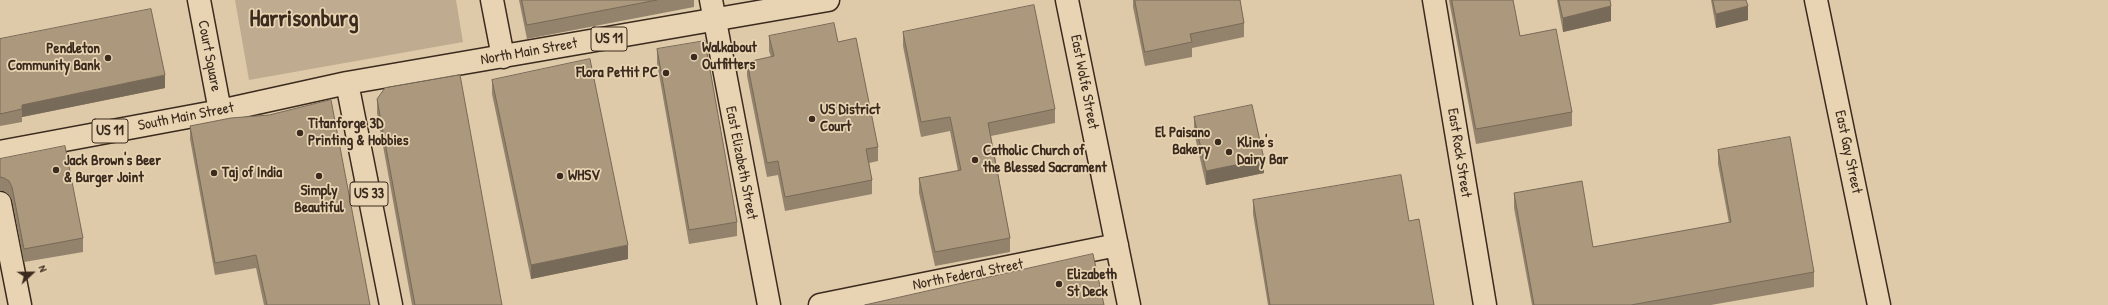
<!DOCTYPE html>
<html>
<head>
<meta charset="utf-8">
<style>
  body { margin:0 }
  #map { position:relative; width:2108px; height:305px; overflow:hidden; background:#decaa9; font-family:"Patrick Hand",sans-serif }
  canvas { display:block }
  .north { position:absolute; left:12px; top:253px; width:40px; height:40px; -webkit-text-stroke:3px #e8d4b2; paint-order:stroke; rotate:68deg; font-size:11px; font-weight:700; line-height:16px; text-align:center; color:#3b2a1e }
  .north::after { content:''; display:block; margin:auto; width:14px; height:18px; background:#3b2a1e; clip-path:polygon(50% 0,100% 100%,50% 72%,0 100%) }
</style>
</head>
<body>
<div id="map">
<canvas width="2108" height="305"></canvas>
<div class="north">N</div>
</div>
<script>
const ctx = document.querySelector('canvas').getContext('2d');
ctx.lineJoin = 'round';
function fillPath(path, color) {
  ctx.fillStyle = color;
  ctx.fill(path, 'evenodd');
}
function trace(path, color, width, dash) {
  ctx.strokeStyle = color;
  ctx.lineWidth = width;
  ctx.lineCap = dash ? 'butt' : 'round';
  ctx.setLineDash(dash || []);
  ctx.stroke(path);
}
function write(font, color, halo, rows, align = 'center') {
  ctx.font = font + ' "Patrick Hand",sans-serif';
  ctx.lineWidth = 3.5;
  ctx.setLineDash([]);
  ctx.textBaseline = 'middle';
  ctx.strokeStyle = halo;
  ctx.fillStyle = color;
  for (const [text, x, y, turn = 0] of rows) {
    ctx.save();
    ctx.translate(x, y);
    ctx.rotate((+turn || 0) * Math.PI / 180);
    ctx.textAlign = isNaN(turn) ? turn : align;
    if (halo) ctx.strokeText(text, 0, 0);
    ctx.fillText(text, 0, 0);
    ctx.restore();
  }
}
fillPath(new Path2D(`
  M 235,0 L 456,0 L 463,42 L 249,80 Z`), '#bfac90');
const minor = new Path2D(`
  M 711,0 L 769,305
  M 1067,0 L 1129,305
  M 1434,0 L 1485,305
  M 1816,0 L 1879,305
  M 0,203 L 20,305
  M 820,305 L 1117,245`);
const major = new Path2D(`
  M 199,0 L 220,111
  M 492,0 L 503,57
  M 347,83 L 391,305
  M 0,152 L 220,111 L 347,83 L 828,0`);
trace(minor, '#3b2a1e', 25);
trace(major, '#3b2a1e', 25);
trace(minor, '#e8d4b2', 22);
trace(major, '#e8d4b2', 22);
fillPath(new Path2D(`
  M 519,0 L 694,0 L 694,7 L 527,39 Z
  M 1133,0 L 1240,0 L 1244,23 L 1244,37 L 1192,48 L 1192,57 L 1145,66 L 1133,7 Z
  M 1449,0 L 1513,0 L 1520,36 L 1572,112 L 1572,126 L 1476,144 Z
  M 1557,0 L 1610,0 L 1611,21 L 1563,32 Z
  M 1711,0 L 1746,0 L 1748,20 L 1716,28 Z
  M 903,32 L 1055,109 L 1055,123 L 991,136 L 1010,238 L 1010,252 L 935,266 L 919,193 L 919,178 L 958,171 L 950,131 L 921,137 L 903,46 Z
  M 769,36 L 838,42 L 878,147 L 878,161 L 869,163 L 872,180 L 872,194 L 785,211 L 778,175 L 767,177 L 747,76 L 747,62 L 771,57 L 769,51 Z
  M 0,39 L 165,88 L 22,117 L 22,122 L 0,126 Z
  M 657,49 L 737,222 L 737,236 L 689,244 L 657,63 Z
  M 492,80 L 628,259 L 531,279 L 492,94 Z
  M 377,99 L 502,305 L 412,305 L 377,113 Z
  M 1194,117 L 1264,173 L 1206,185 L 1194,132 Z
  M 190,126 L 370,305 L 264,305 L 256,268 L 215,275 L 190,139 Z
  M 1718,150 L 1814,272 L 1814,287 L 1711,305 L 1532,305 L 1514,208 L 1514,193 L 1593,247 L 1729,223 L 1718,164 Z
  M 0,159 L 83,238 L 83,252 L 24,262 L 12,200 L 9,195 L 4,191 L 0,191 Z
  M 1253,200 L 1409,221 L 1434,305 L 1268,305 L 1253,214 Z`), '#93836c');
fillPath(new Path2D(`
  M 1611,6 L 1611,21 L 1563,32 L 1563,18 Z
  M 1748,6 L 1748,20 L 1716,28 L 1716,14 Z
  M 165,75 L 165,88 L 22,117 L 22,105 Z
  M 1264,159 L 1264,173 L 1206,185 L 1206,171 Z
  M 628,245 L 628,259 L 531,279 L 531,265 Z`), '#786a58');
const building = new Path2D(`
  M 522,0 L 657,0 L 527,25 Z
  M 1135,0 L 1240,0 L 1244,23 L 1190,34 L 1192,42 L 1145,52 Z
  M 1452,0 L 1513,0 L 1520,36 L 1556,29 L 1572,112 L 1476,129 Z
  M 1559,0 L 1610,0 L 1611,6 L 1563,18 Z
  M 1713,0 L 1746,0 L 1748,6 L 1716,14 Z
  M 1034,5 L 1055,109 L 988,123 L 1010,238 L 935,252 L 919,178 L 961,170 L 950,117 L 921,122 L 903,32 Z
  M 151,9 L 165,75 L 22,105 L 22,109 L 0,114 L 0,39 Z
  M 834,23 L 838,42 L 856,38 L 878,147 L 866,149 L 872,180 L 785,197 L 778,161 L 767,163 L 747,62 L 774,56 L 769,36 Z
  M 705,41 L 737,222 L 689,230 L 657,49 Z
  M 590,59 L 628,245 L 531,265 L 492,80 Z
  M 460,75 L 502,305 L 415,305 L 377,99 L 385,88 Z
  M 331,100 L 370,305 L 267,305 L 256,255 L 215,263 L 190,126 L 231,118 L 269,115 Z
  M 1252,105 L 1264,159 L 1206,171 L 1194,117 Z
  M 1790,137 L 1814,272 L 1631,305 L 1534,305 L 1514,193 L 1582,181 L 1593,247 L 1731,222 L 1718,150 Z
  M 65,146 L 83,238 L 24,249 L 12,187 L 9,181 L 4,178 L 0,177 L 0,159 Z
  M 1401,175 L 1409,221 L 1419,219 L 1434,305 L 1270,305 L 1253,200 Z
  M 1093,254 L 1104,305 L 865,305 Z`);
fillPath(building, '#ab987d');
trace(building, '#786a58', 1);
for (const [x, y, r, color] of [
  [694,57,4,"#3b2a1e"],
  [108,58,4,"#3b2a1e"],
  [666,73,4,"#3b2a1e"],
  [812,119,4,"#3b2a1e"],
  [300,133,4,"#3b2a1e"],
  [1218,142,4,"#3b2a1e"],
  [1229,152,4,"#3b2a1e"],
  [975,160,4,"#3b2a1e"],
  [56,170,4,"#3b2a1e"],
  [214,173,4,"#3b2a1e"],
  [319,176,4,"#3b2a1e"],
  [560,176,4,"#3b2a1e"],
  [1059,284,4,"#3b2a1e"]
]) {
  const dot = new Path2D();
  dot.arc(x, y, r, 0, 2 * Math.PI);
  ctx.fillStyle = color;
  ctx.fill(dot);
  trace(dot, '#e8d4b2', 1.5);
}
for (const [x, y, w] of [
  [609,39,36],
  [110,131,36],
  [369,194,38]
]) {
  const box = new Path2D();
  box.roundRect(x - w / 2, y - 12, w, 24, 3);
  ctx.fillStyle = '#e8d4b2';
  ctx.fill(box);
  trace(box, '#3b2a1e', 1);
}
write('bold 14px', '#3b2a1e', null, [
  ["US 11",609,39],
  ["US 11",110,131],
  ["US 33",369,194]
]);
write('bold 15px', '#3b2a1e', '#e8d4b2', [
  ["Walkabout",702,48],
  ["Outfitters",702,65],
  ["Pendleton",100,49,"right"],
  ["Community Bank",100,66,"right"],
  ["Flora Pettit PC",658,73,"right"],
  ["US District",820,110],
  ["Court",820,127],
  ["Titanforge 3D",308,124],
  ["Printing & Hobbies",308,141],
  ["El Paisano",1210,133,"right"],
  ["Bakery",1210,150,"right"],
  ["Kline's",1237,143],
  ["Dairy Bar",1237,160],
  ["Catholic Church of",983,151],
  ["the Blessed Sacrament",983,168],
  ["Jack Brown's Beer",64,161],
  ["& Burger Joint",64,178],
  ["Taj of India",222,173],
  ["WHSV",568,176],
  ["Simply",319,191,"center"],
  ["Beautiful",319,208,"center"],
  ["Elizabeth",1067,275],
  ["St Deck",1067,292]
], 'left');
write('15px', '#3b2a1e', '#e8d4b2', [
  ["North Main Street",529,52,-10],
  ["Court Square",209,56,79],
  ["East Wolfe Street",1084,82,79],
  ["South Main Street",186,117,-11],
  ["East Gay Street",1848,152,78],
  ["East Rock Street",1459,153,81],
  ["East Elizabeth Street",741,163,79],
  ["North Federal Street",968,275,-11]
]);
write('bold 23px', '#3b2a1e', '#e8d4b2', [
  ["Harrisonburg",304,20]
]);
</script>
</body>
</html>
